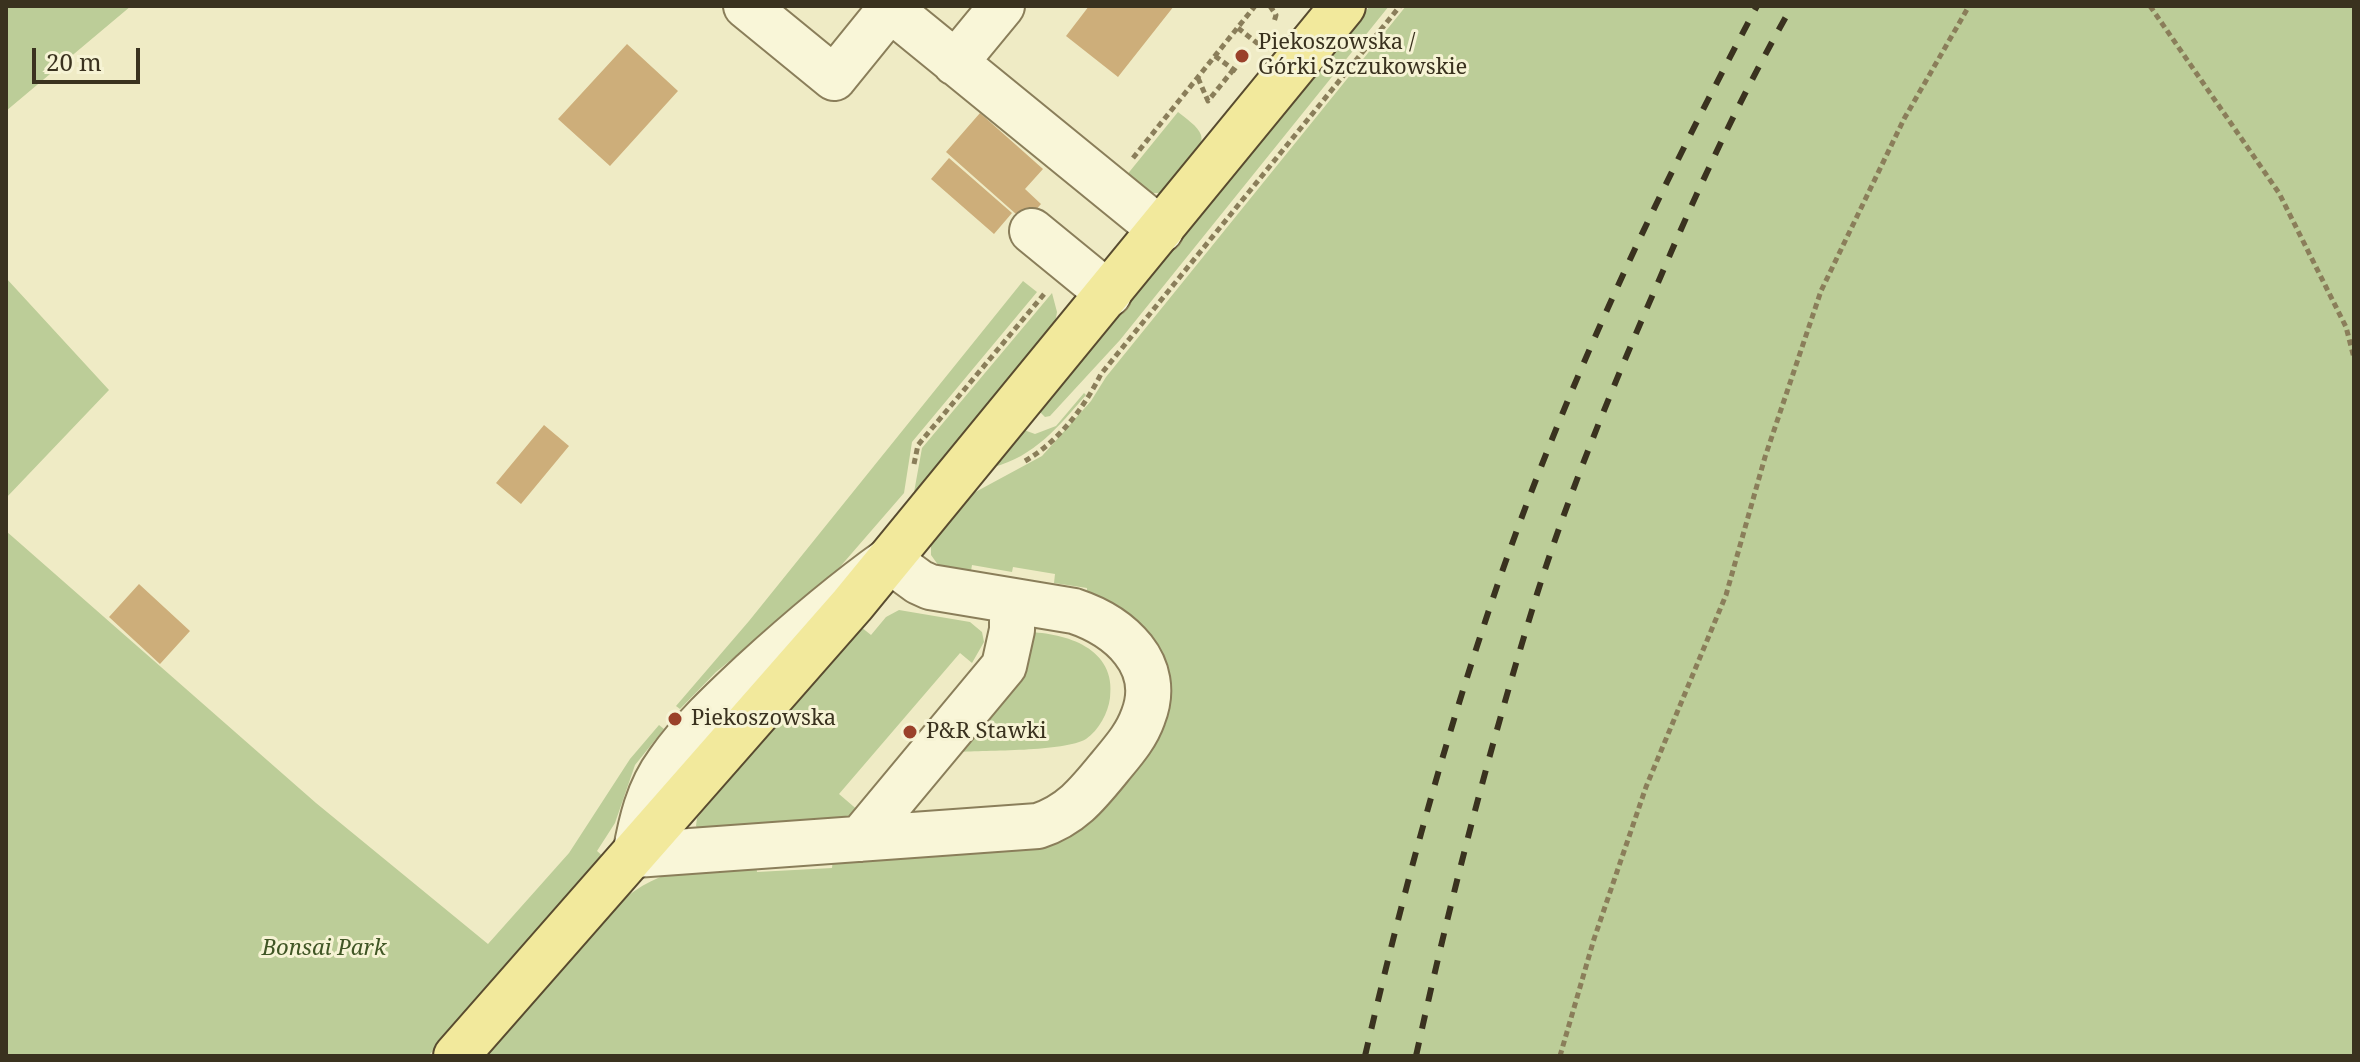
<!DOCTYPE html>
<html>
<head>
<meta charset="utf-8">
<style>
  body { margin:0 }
  #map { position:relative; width:2360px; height:1062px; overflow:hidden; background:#efebc5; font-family:"Noto Serif",serif }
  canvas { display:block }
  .frame { position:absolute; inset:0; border:8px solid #3a321f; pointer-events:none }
  .scale { position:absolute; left:32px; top:48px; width:108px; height:36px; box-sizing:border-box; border:4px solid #3a321f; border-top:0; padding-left:10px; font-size:24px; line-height:28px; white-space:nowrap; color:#3a321f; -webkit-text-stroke:6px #f6f3d4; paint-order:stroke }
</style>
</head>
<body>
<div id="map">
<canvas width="2360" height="1062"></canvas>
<div class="frame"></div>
<div class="scale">20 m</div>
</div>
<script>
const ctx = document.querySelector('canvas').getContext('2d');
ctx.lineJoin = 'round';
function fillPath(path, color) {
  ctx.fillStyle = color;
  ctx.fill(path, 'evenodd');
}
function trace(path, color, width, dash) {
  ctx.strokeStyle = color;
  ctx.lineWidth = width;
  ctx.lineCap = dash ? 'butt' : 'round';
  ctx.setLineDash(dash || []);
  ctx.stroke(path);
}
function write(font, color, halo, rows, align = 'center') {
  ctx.font = font + ' "Noto Serif",serif';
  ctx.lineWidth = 6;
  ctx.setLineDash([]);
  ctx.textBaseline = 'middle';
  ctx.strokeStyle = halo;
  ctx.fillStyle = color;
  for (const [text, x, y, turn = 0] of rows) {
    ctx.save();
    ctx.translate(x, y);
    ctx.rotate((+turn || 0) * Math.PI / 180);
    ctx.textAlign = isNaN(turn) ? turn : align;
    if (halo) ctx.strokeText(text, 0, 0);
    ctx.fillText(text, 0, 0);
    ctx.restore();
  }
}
fillPath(new Path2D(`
  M 6,6 L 131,6 L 6,111 Z
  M 1370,6 L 1389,6 L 1120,340 L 1050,416 L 1045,417 L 1039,411 Z
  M 1406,6 L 2354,6 L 2354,1056 L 482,1056 L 618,904 C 663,864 700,868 756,862 L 757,872 L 832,868 L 833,858 L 1041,846 L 1061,841 L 1079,829 L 1158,732 L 1086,598 L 1087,588 L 1054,583 L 1055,574 L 1013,567 L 1012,572 L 972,565 L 970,577 L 941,569 L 931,555 L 931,541 L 968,496 L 1042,456 L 1091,401 L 1106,377 Z
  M 1178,112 C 1185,118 1198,126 1201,135 C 1206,152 1174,180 1163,193 L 1152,193 L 1126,176 Z
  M 6,278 L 109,390 L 6,498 Z
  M 1023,281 L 1037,292 L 912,442 L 904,493 L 826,583 L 716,672 L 680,709 L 676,706 L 749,621 Z
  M 1052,293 L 1057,312 L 1054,329 L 913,498 L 922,448 Z
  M 1084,393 L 1086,395 C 1059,426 1034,457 993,467 L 1024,430 L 1035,434 L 1056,426 Z
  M 6,531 L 316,803 L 488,944 L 569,853 L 630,759 L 659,725 L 664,729 L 635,765 L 615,823 L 597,851 L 605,858 L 463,1020 L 428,1056 L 6,1056 Z
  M 899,610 L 970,622 L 982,632 L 984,642 L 972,663 L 960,653 L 839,794 L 860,812 L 853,818 L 700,830 L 696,826 L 697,818 L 861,627 L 871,635 L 886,617 Z
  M 1027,632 C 1066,633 1117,648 1110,698 C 1108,713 1099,730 1086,739 C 1064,752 986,750 958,752 Z`), '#bccd98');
fillPath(new Path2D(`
  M 1089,6 L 1174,6 L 1118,77 L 1066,36 Z
  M 627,44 L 678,91 L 610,166 L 558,119 Z
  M 980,113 L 1043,169 L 1025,189 L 1041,204 L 1025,222 L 946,152 Z
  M 949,158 L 1012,213 L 994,234 L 931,179 Z
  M 544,425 L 569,446 L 521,504 L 496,483 Z
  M 139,584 L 190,631 L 160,664 L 109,617 Z`), '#cdae7a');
const minor = new Path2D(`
  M 746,6 L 834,78 L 890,9
  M 893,6 L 890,9 L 1161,230
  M 955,63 L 1002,6
  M 1032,231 L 1109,294
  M 889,560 L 919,582 L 930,587 L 1074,611 C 1119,626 1164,664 1143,717 C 1136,737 1122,752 1109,768 C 1087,795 1071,815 1038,826 L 635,855 C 641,822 648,790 668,763 C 691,730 722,701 752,673 C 796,633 840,595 889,560 Z
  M 860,839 L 1004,666 L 1012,630 L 1012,601`);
const major = new Path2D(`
  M 456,1056 L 852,605 L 1343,6`);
trace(minor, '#8a7e5a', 48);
trace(major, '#584b2f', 48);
trace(new Path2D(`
  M 1270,6 L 1276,15 L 1274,22
  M 2150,6 L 2279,193 L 2346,327 L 2354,358
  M 1238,28 L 1257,43 L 1260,39
  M 1215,56 L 1237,72
  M 1198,78 L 1208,101 L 1233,70
  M 1133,158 L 1255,6
  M 1025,461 C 1059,441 1084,408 1101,374 L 1400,6
  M 914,464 L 918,445 L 1045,293
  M 1560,1056 L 1594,939 L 1646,787 L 1726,595 L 1765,457 L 1821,291 L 1904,119 L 1969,6`), '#8a7e5a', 5, [6, 4]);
trace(minor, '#f9f6d8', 44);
trace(major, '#f2e99c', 44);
trace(new Path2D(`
  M 1365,1056 C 1399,909 1438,763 1486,619 C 1556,407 1652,203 1757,6
  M 1416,1056 C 1450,900 1490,746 1537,594 C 1571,487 1615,381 1660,278 C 1699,186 1742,94 1792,6`), '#3a321f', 6, [14, 14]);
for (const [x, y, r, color] of [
  [1242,56,8,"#9a412a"],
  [675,719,8,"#9a412a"],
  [910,732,8,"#9a412a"]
]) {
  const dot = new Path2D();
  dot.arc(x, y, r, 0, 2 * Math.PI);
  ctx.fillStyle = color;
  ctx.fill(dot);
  trace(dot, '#f6f3d4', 3);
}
write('22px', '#3a321f', '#f6f3d4', [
  ["Piekoszowska /",1258,43],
  ["Górki Szczukowskie",1258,68],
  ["Piekoszowska",691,719],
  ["P&R Stawki",926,732]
], 'left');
write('italic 22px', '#405625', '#f6f3d4', [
  ["Bonsai Park",324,949]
]);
</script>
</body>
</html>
